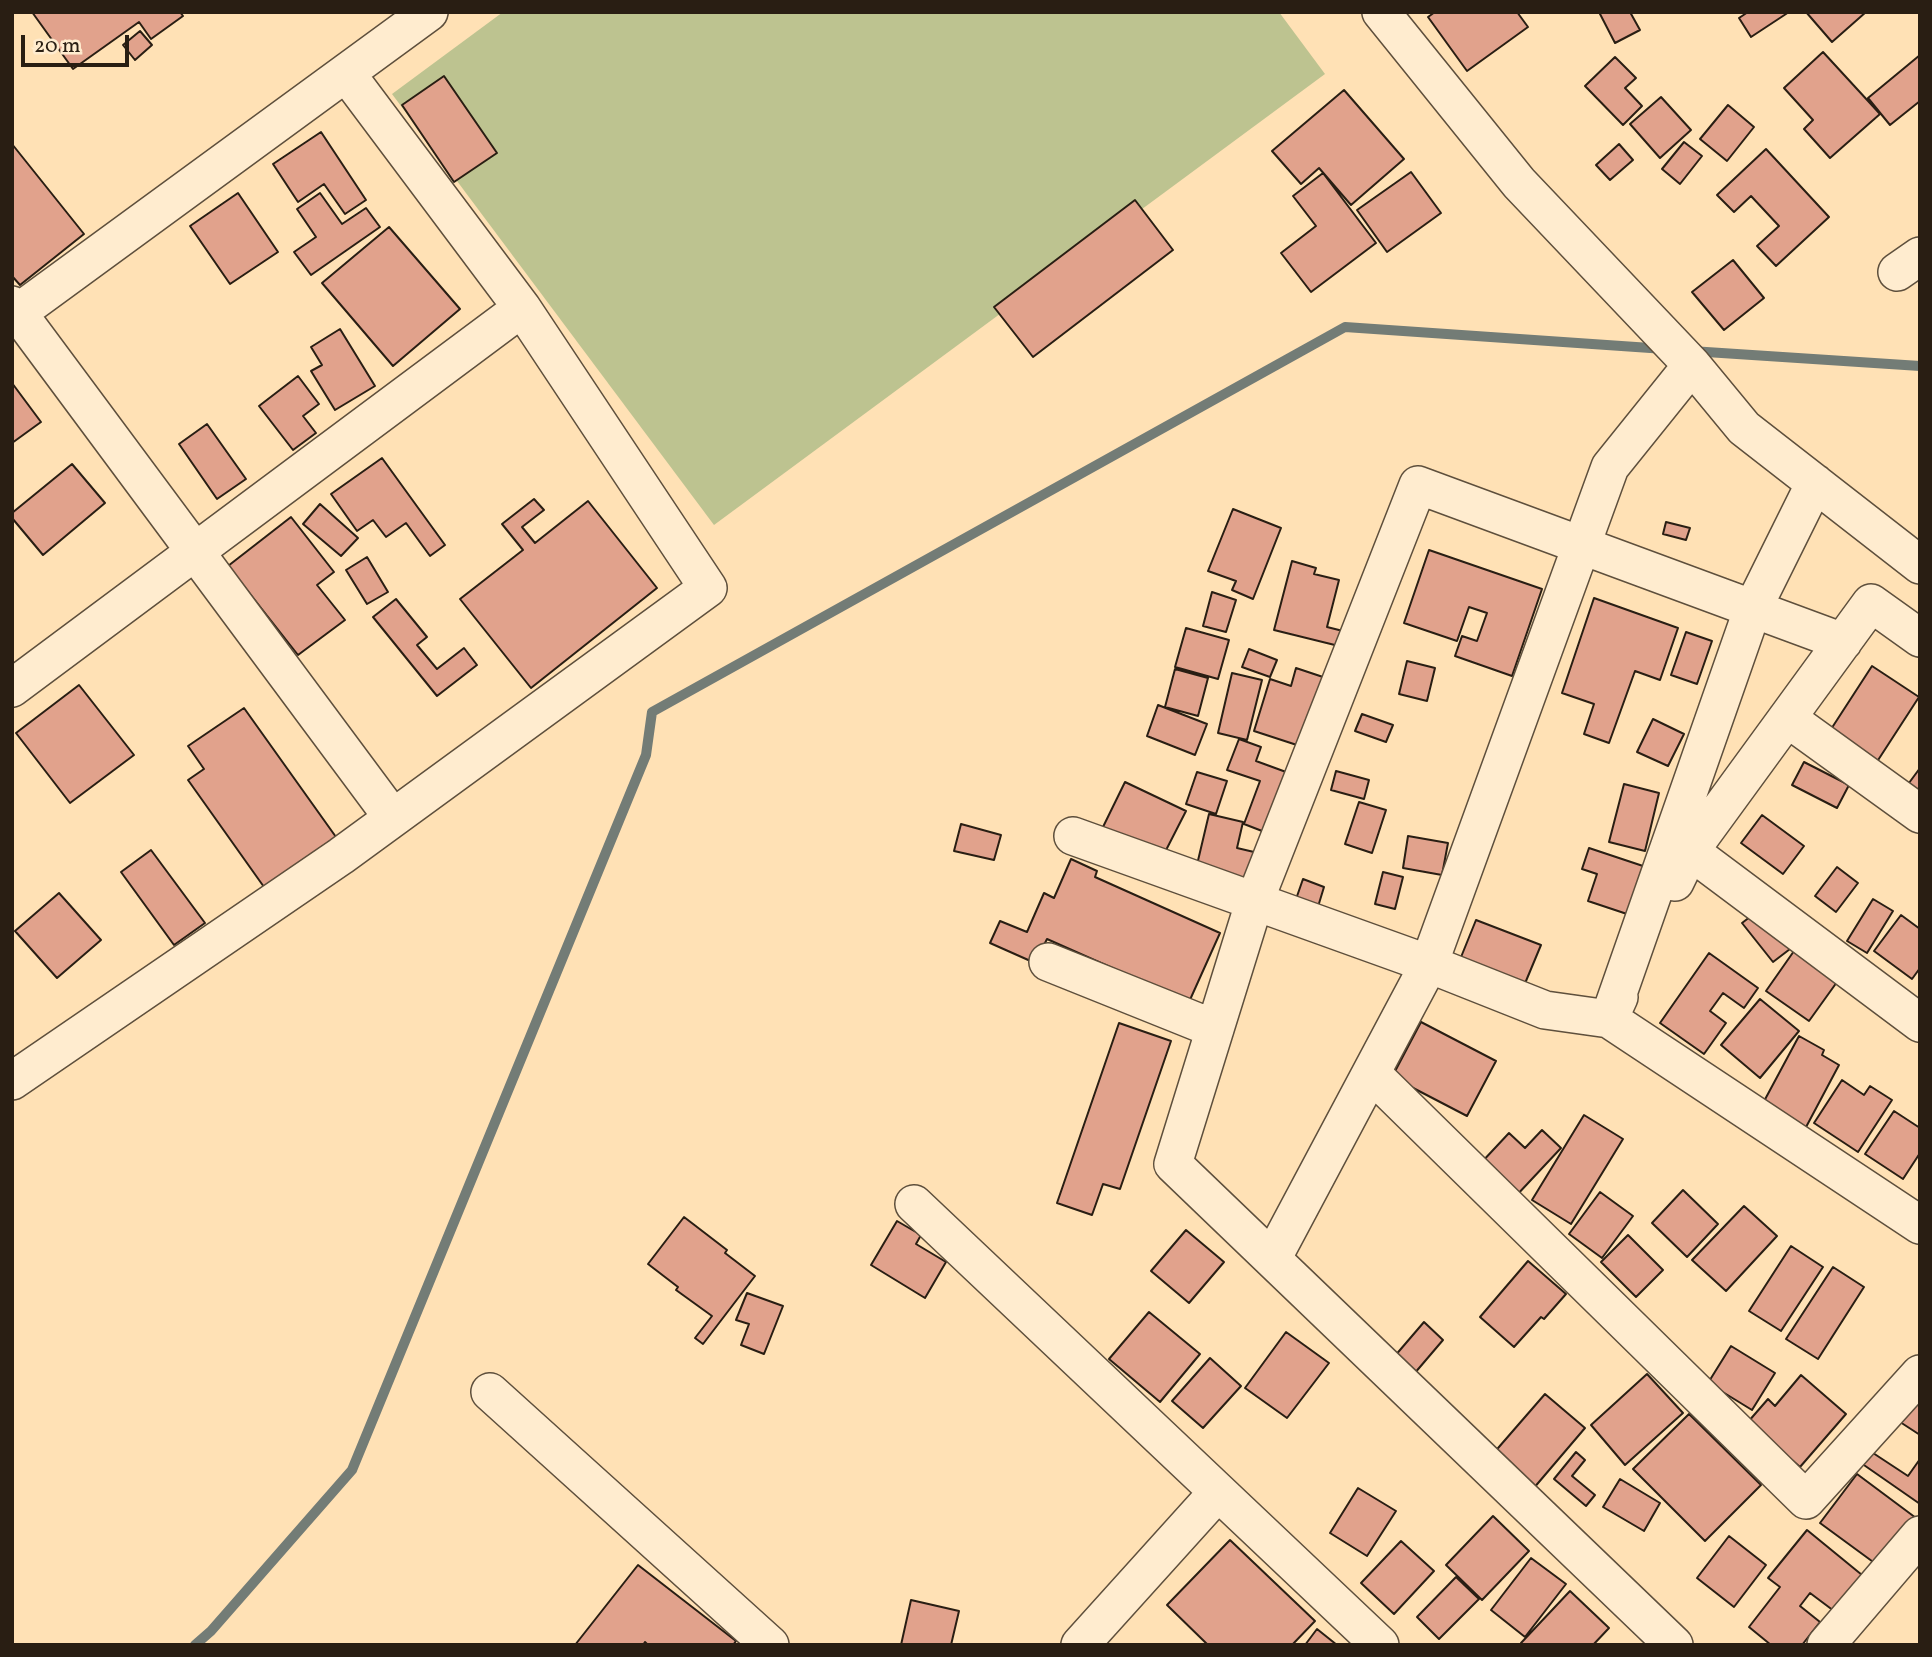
<!DOCTYPE html>
<html>
<head>
<meta charset="utf-8">
<style>
  body { margin:0 }
  #map { position:relative; width:1932px; height:1657px; overflow:hidden; background:#ffe1b5; font-family:Vollkorn,serif }
  canvas { display:block }
  .frame { position:absolute; inset:0; border:14px solid #291e13; pointer-events:none }
  .scale { position:absolute; left:21px; top:35px; width:108px; height:32px; box-sizing:border-box; border:4px solid #291e13; border-top:0; padding-left:9px; font-size:21px; line-height:24px; white-space:nowrap; color:#291e13; -webkit-text-stroke:5px #ffeccf; paint-order:stroke }
</style>
</head>
<body>
<div id="map">
<canvas width="1932" height="1657"></canvas>
<div class="frame"></div>
<div class="scale">20 m</div>
</div>
<script>
const ctx = document.querySelector('canvas').getContext('2d');
ctx.lineJoin = 'round';
function fillPath(path, color) {
  ctx.fillStyle = color;
  ctx.fill(path, 'evenodd');
}
function trace(path, color, width, dash) {
  ctx.strokeStyle = color;
  ctx.lineWidth = width;
  ctx.lineCap = dash ? 'butt' : 'round';
  ctx.setLineDash(dash || []);
  ctx.stroke(path);
}
fillPath(new Path2D(`
  M 503,12 L 1279,12 L 1325,74 L 714,525 L 392,94 Z`), '#bdc390');
trace(new Path2D(`
  M 1691,351 L 1920,366
  M 195,1645 L 211,1631 L 352,1470 L 646,755 L 652,712 L 1345,327 L 1665,349`), '#737c76', 10);
const building = new Path2D(`
  M 32,12 L 180,12 L 183,16 L 151,39 L 139,22 L 73,69 Z
  M 1435,12 L 1517,12 L 1528,27 L 1467,71 L 1428,17 Z
  M 1599,12 L 1630,12 L 1640,30 L 1615,43 Z
  M 1748,12 L 1789,12 L 1751,37 L 1739,18 Z
  M 1806,12 L 1866,12 L 1832,42 Z
  M 140,31 L 152,45 L 135,60 L 123,45 Z
  M 1823,52 L 1880,114 L 1830,158 L 1804,129 L 1813,120 L 1784,88 Z
  M 1920,55 L 1920,101 L 1890,125 L 1868,98 Z
  M 1615,57 L 1636,78 L 1625,88 L 1642,106 L 1623,125 L 1585,86 Z
  M 444,76 L 497,153 L 454,182 L 402,105 Z
  M 1344,90 L 1404,159 L 1351,205 L 1319,168 L 1301,184 L 1272,151 Z
  M 1661,97 L 1691,130 L 1660,158 L 1630,124 Z
  M 1728,105 L 1754,127 L 1727,161 L 1700,139 Z
  M 321,132 L 366,200 L 345,214 L 324,184 L 298,202 L 273,164 Z
  M 1684,142 L 1702,156 L 1680,184 L 1662,169 Z
  M 12,144 L 84,234 L 20,285 L 12,276 Z
  M 1619,144 L 1633,160 L 1610,180 L 1596,165 Z
  M 1766,149 L 1829,217 L 1776,266 L 1757,246 L 1779,226 L 1751,196 L 1734,212 L 1717,195 Z
  M 1411,172 L 1441,213 L 1387,252 L 1357,210 Z
  M 1323,173 L 1376,243 L 1311,292 L 1281,253 L 1316,226 L 1293,196 Z
  M 238,193 L 278,252 L 230,284 L 190,226 Z
  M 320,193 L 342,224 L 366,208 L 380,227 L 311,275 L 294,252 L 316,237 L 297,209 Z
  M 1135,200 L 1173,250 L 1033,357 L 994,307 Z
  M 389,227 L 460,309 L 393,366 L 322,283 Z
  M 1733,260 L 1764,298 L 1724,330 L 1692,292 Z
  M 340,329 L 375,386 L 335,410 L 311,371 L 322,365 L 311,347 Z
  M 298,376 L 319,404 L 303,416 L 316,433 L 293,450 L 259,406 Z
  M 12,383 L 41,422 L 12,443 Z
  M 207,424 L 246,479 L 217,499 L 179,444 Z
  M 382,458 L 445,545 L 430,556 L 406,523 L 386,537 L 373,520 L 357,531 L 331,494 Z
  M 72,464 L 105,503 L 43,555 L 12,518 L 12,513 Z
  M 534,499 L 544,510 L 522,527 L 535,543 L 588,501 L 657,588 L 531,688 L 460,599 L 523,550 L 502,524 Z
  M 320,504 L 358,538 L 341,556 L 303,524 Z
  M 1233,509 L 1281,528 L 1253,599 L 1232,590 L 1236,581 L 1208,571 Z
  M 291,517 L 334,572 L 317,585 L 345,620 L 298,655 L 228,566 Z
  M 1666,522 L 1690,528 L 1686,540 L 1663,534 Z
  M 1429,550 L 1542,589 L 1512,676 L 1455,656 L 1462,636 L 1477,641 L 1487,613 L 1469,607 L 1457,641 L 1404,623 Z
  M 367,557 L 388,592 L 367,604 L 346,570 Z
  M 1292,561 L 1316,568 L 1314,574 L 1339,580 L 1327,627 L 1351,633 L 1347,648 L 1274,630 Z
  M 1212,592 L 1236,600 L 1226,632 L 1203,626 Z
  M 1594,598 L 1678,628 L 1660,680 L 1635,671 L 1609,743 L 1584,734 L 1594,704 L 1562,693 Z
  M 396,599 L 427,637 L 417,645 L 437,669 L 464,648 L 477,665 L 437,696 L 373,617 Z
  M 1186,628 L 1229,640 L 1218,679 L 1175,667 Z
  M 1686,632 L 1712,641 L 1697,684 L 1671,675 Z
  M 1249,649 L 1277,660 L 1270,677 L 1242,667 Z
  M 1407,661 L 1435,668 L 1427,701 L 1399,694 Z
  M 1872,666 L 1919,697 L 1871,771 L 1824,740 Z
  M 1296,668 L 1326,678 L 1303,747 L 1254,731 L 1270,679 L 1291,686 Z
  M 1175,669 L 1208,678 L 1198,716 L 1165,707 Z
  M 1232,673 L 1262,680 L 1247,740 L 1218,733 Z
  M 79,685 L 134,755 L 70,803 L 16,733 Z
  M 1158,705 L 1207,724 L 1195,755 L 1147,736 Z
  M 244,708 L 336,837 L 264,887 L 188,780 L 204,769 L 188,746 Z
  M 1362,714 L 1393,725 L 1386,742 L 1355,731 Z
  M 1653,719 L 1684,734 L 1668,766 L 1637,752 Z
  M 1239,739 L 1261,747 L 1256,761 L 1297,776 L 1275,836 L 1244,824 L 1260,781 L 1227,770 Z
  M 1804,762 L 1849,785 L 1837,808 L 1792,785 Z
  M 1920,768 L 1920,797 L 1906,787 Z
  M 1336,771 L 1369,780 L 1364,799 L 1331,790 Z
  M 1197,772 L 1227,781 L 1216,814 L 1186,804 Z
  M 1125,782 L 1186,811 L 1162,858 L 1102,829 Z
  M 1624,784 L 1659,793 L 1645,851 L 1609,842 Z
  M 1359,802 L 1386,810 L 1372,853 L 1345,844 Z
  M 1209,814 L 1243,822 L 1237,848 L 1254,852 L 1247,881 L 1196,869 Z
  M 1762,815 L 1804,846 L 1783,874 L 1741,843 Z
  M 961,824 L 1001,835 L 994,860 L 954,851 Z
  M 1408,836 L 1448,843 L 1442,875 L 1403,868 Z
  M 1589,848 L 1643,866 L 1627,914 L 1588,901 L 1597,874 L 1582,869 Z
  M 151,850 L 205,923 L 174,945 L 121,872 Z
  M 1071,859 L 1097,871 L 1095,877 L 1220,933 L 1189,1002 L 1047,939 L 1035,963 L 990,943 L 1000,921 L 1027,932 L 1044,893 L 1054,898 Z
  M 1837,867 L 1858,883 L 1836,912 L 1815,896 Z
  M 1383,872 L 1403,877 L 1395,909 L 1375,904 Z
  M 1303,879 L 1324,887 L 1317,910 L 1295,902 Z
  M 59,893 L 101,940 L 57,978 L 15,931 Z
  M 1873,899 L 1893,911 L 1867,953 L 1847,941 Z
  M 1759,910 L 1790,949 L 1773,962 L 1742,923 Z
  M 1901,915 L 1920,929 L 1920,968 L 1912,979 L 1874,951 Z
  M 1476,920 L 1541,945 L 1521,993 L 1457,967 Z
  M 1794,951 L 1837,982 L 1809,1021 L 1766,991 Z
  M 1709,953 L 1758,988 L 1744,1008 L 1723,993 L 1710,1011 L 1726,1023 L 1704,1054 L 1660,1023 Z
  M 1760,999 L 1799,1031 L 1760,1078 L 1721,1045 Z
  M 1421,1022 L 1496,1061 L 1467,1116 L 1392,1077 Z
  M 1119,1023 L 1171,1041 L 1120,1189 L 1103,1184 L 1092,1215 L 1057,1203 Z
  M 1799,1036 L 1824,1050 L 1822,1055 L 1839,1065 L 1805,1129 L 1762,1105 Z
  M 1842,1080 L 1864,1095 L 1870,1086 L 1892,1100 L 1858,1152 L 1814,1123 Z
  M 1894,1111 L 1920,1128 L 1920,1153 L 1903,1179 L 1865,1154 Z
  M 1584,1115 L 1623,1139 L 1571,1224 L 1532,1200 Z
  M 1542,1130 L 1561,1148 L 1515,1197 L 1480,1164 L 1509,1133 L 1525,1148 Z
  M 1683,1190 L 1718,1224 L 1687,1257 L 1652,1223 Z
  M 1600,1192 L 1633,1216 L 1602,1258 L 1569,1234 Z
  M 1744,1206 L 1777,1236 L 1726,1291 L 1692,1260 Z
  M 684,1217 L 727,1250 L 725,1253 L 755,1276 L 703,1344 L 695,1338 L 712,1316 L 676,1290 L 678,1287 L 648,1264 Z
  M 897,1221 L 921,1235 L 916,1244 L 946,1262 L 925,1298 L 871,1265 Z
  M 1186,1230 L 1224,1262 L 1189,1303 L 1151,1271 Z
  M 1628,1235 L 1663,1270 L 1636,1297 L 1601,1262 Z
  M 1791,1246 L 1823,1267 L 1781,1331 L 1749,1311 Z
  M 1528,1261 L 1566,1294 L 1544,1319 L 1541,1317 L 1514,1347 L 1480,1317 Z
  M 1833,1267 L 1864,1287 L 1818,1359 L 1786,1339 Z
  M 747,1293 L 783,1306 L 764,1354 L 741,1345 L 749,1324 L 736,1320 Z
  M 1149,1312 L 1200,1354 L 1160,1402 L 1109,1359 Z
  M 1424,1322 L 1443,1340 L 1414,1374 L 1394,1357 Z
  M 1286,1332 L 1329,1363 L 1287,1418 L 1245,1388 Z
  M 1731,1346 L 1775,1373 L 1752,1410 L 1708,1383 Z
  M 1210,1358 L 1241,1386 L 1203,1428 L 1172,1401 Z
  M 1647,1374 L 1683,1413 L 1625,1465 L 1591,1425 Z
  M 1801,1375 L 1846,1414 L 1800,1467 L 1748,1422 L 1768,1399 L 1775,1406 Z
  M 1545,1394 L 1585,1428 L 1533,1489 L 1492,1455 Z
  M 1920,1401 L 1920,1435 L 1897,1420 Z
  M 1689,1414 L 1761,1485 L 1705,1541 L 1633,1469 Z
  M 1870,1451 L 1908,1476 L 1920,1459 L 1920,1504 L 1861,1463 Z
  M 1576,1452 L 1585,1460 L 1572,1476 L 1595,1495 L 1586,1506 L 1554,1479 Z
  M 1857,1474 L 1916,1518 L 1880,1567 L 1820,1523 Z
  M 1620,1479 L 1660,1503 L 1644,1531 L 1603,1507 Z
  M 1358,1488 L 1396,1511 L 1367,1556 L 1330,1533 Z
  M 1493,1516 L 1529,1551 L 1482,1600 L 1446,1565 Z
  M 1807,1530 L 1862,1575 L 1834,1611 L 1810,1593 L 1800,1606 L 1820,1622 L 1802,1645 L 1771,1645 L 1749,1627 L 1780,1587 L 1768,1578 Z
  M 1729,1536 L 1766,1565 L 1734,1607 L 1697,1578 Z
  M 1230,1540 L 1315,1621 L 1292,1645 L 1208,1645 L 1167,1605 Z
  M 1401,1541 L 1434,1571 L 1394,1614 L 1361,1583 Z
  M 1531,1558 L 1566,1584 L 1525,1637 L 1491,1610 Z
  M 638,1565 L 736,1641 L 733,1645 L 648,1645 L 645,1642 L 643,1645 L 575,1645 Z
  M 1456,1577 L 1479,1599 L 1439,1639 L 1417,1617 Z
  M 1570,1591 L 1609,1628 L 1593,1645 L 1523,1645 L 1521,1643 Z
  M 911,1600 L 959,1611 L 951,1645 L 901,1645 Z
  M 1317,1629 L 1337,1645 L 1305,1645 Z`);
fillPath(building, '#e1a28c');
trace(building, '#291e13', 2);
const minor = new Path2D(`
  M 1381,12 L 1519,183 L 1692,365 L 1744,428 L 1920,565
  M 1897,272 L 1920,256
  M 12,305 L 393,818
  M 12,317 L 429,12
  M 12,688 L 522,308
  M 1787,718 L 1920,814
  M 1073,836 L 1429,964 L 1545,1010 L 1609,1019 L 1753,608 L 1815,483
  M 1690,851 L 1920,1023
  M 1675,882 L 1690,851 L 1871,603 L 1920,638
  M 1048,962 L 1215,1029
  M 1619,997 L 1609,1019 L 1920,1225
  M 1371,1073 L 1806,1500 L 1920,1374
  M 12,1081 L 341,856 L 708,588 L 522,308 L 346,73
  M 914,1204 L 1380,1645
  M 1272,1259 L 1429,964 L 1610,467 L 1692,365
  M 490,1392 L 770,1645
  M 1080,1645 L 1218,1492
  M 1674,1645 L 1173,1164 L 1255,900 L 1418,485 L 1843,642
  M 1826,1645 L 1920,1535`);
trace(minor, '#5e4f3c', 40);
trace(minor, '#ffeccf', 37);
</script>
</body>
</html>
